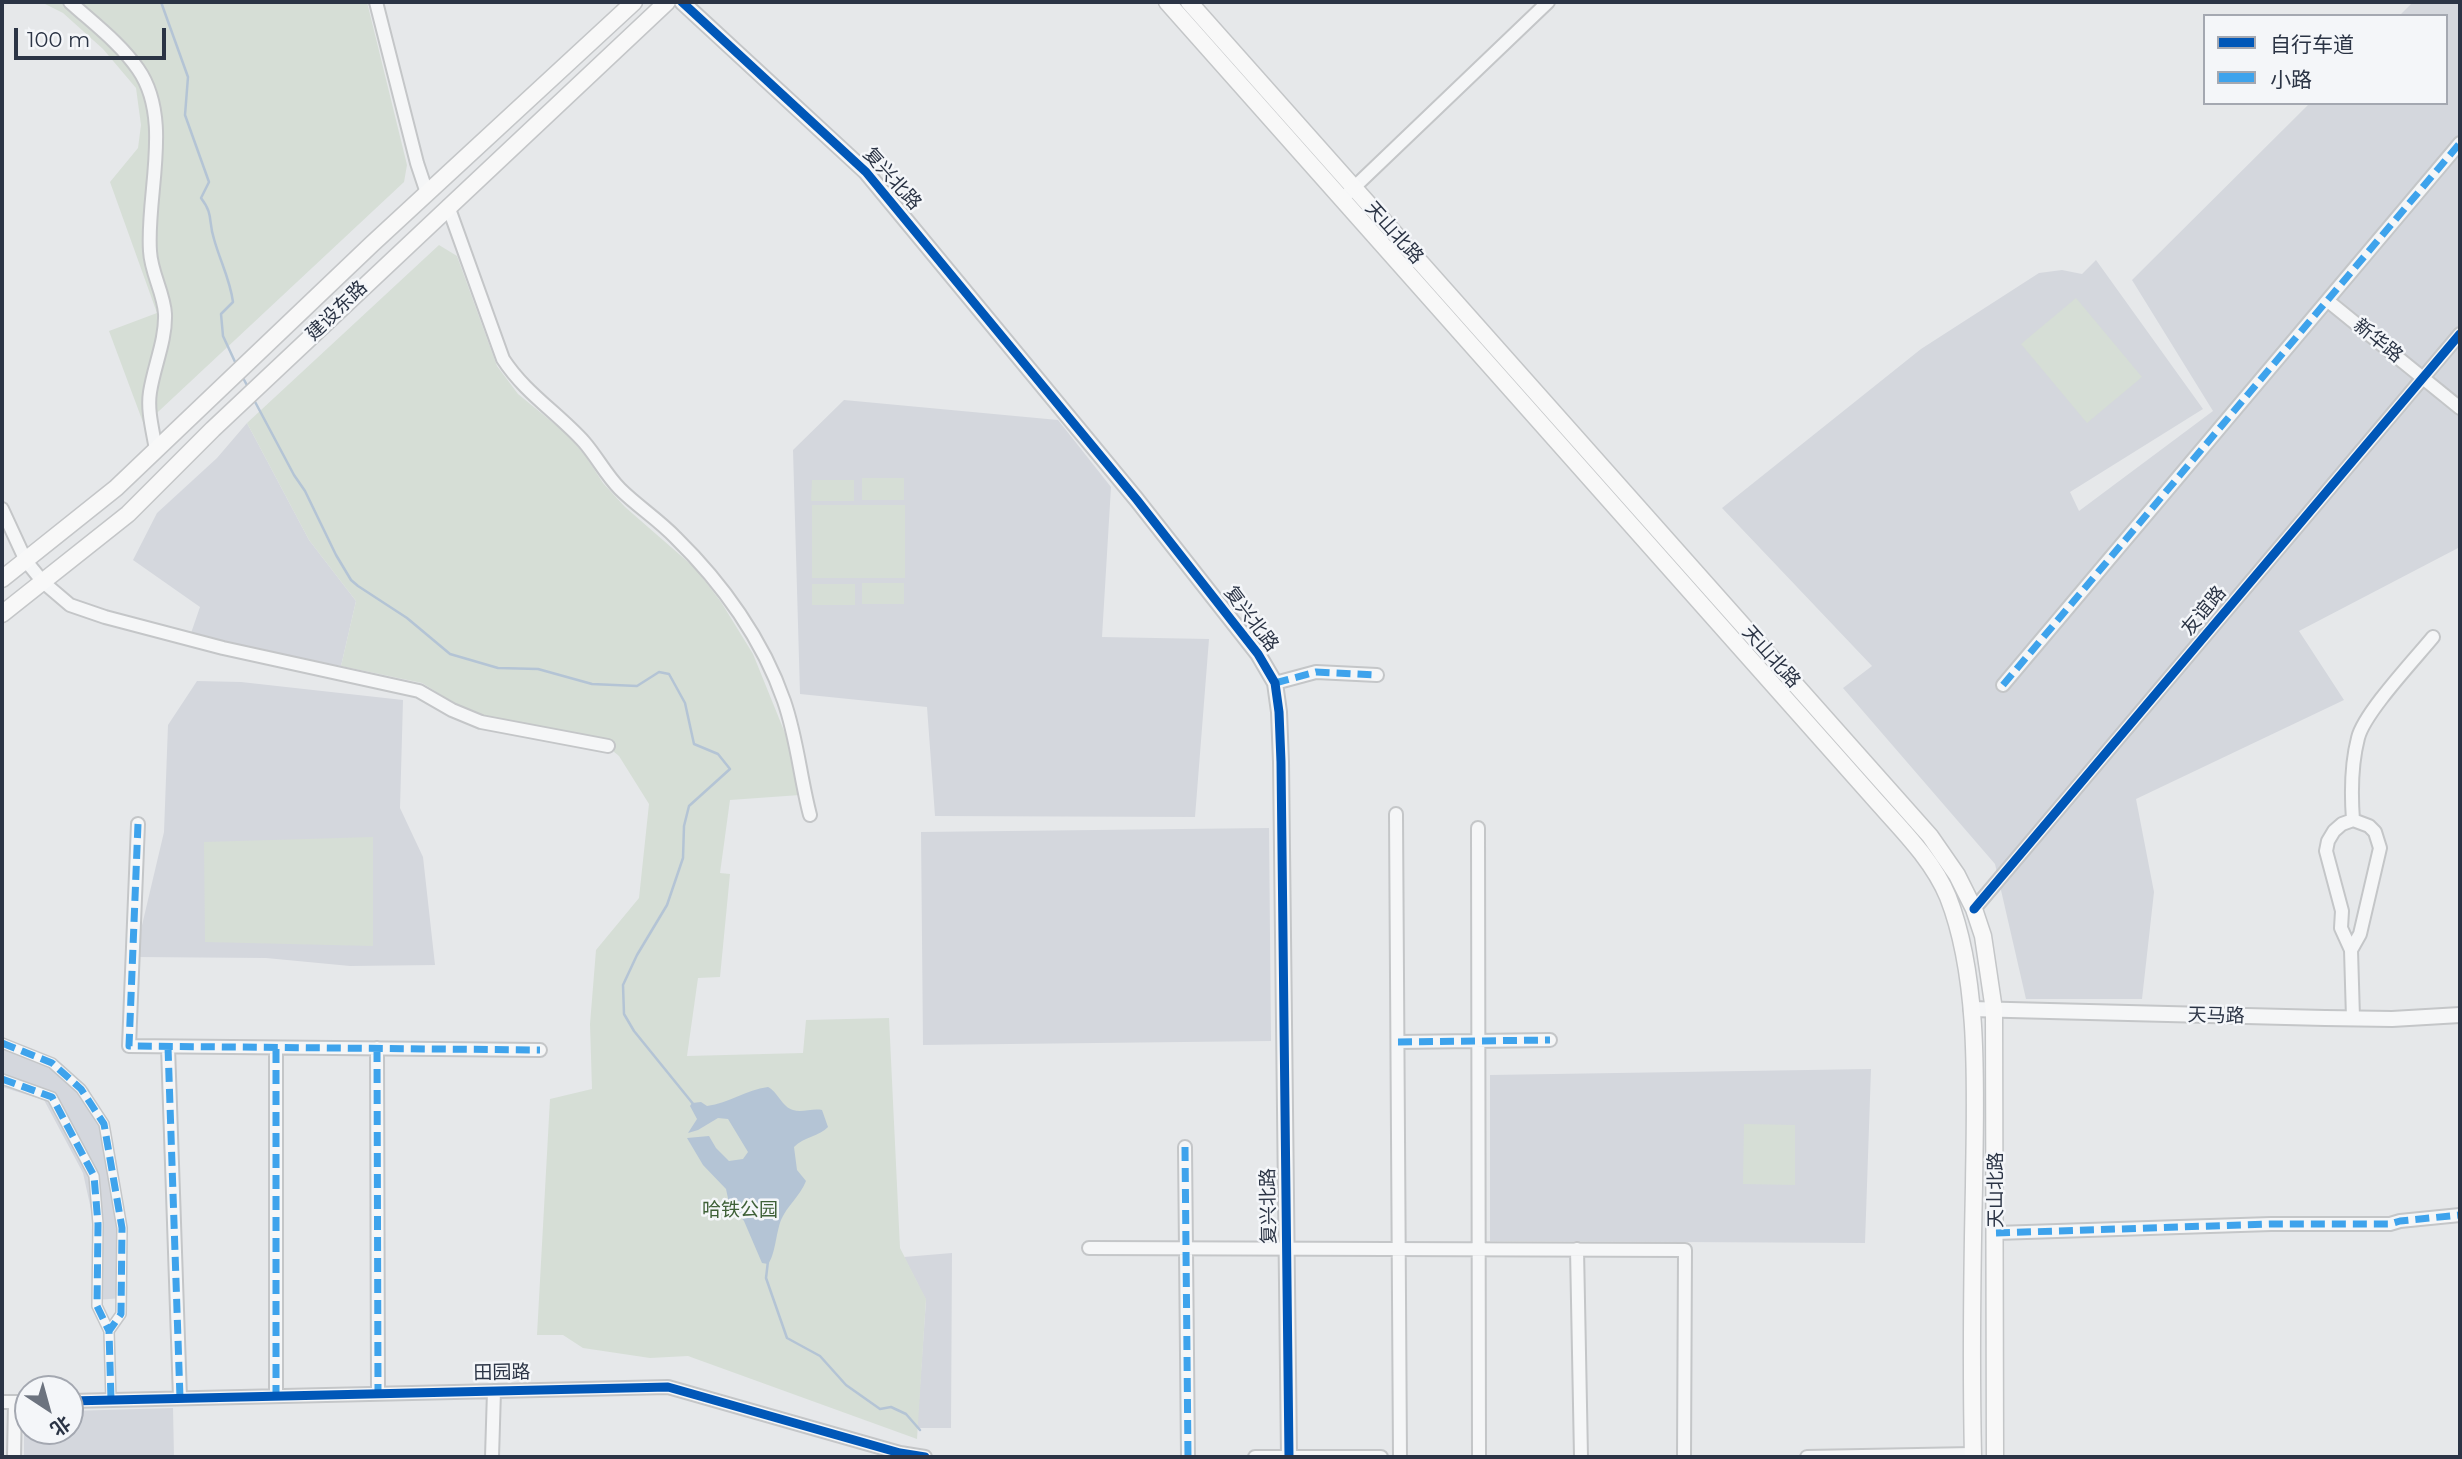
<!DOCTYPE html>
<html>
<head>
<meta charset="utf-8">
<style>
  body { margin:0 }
  #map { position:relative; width:2462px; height:1459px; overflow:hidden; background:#e6e8ea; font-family:Montserrat,"Noto Sans SC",sans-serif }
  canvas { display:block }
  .frame { position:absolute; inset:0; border:4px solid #2b3445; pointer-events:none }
  .legend { position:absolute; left:2203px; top:14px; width:245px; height:91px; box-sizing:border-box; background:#f4f6f9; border:2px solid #a4a8b1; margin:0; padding:9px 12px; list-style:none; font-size:21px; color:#2b3445 }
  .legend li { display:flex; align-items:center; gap:14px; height:35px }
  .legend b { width:35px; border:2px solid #a4a8b1 }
  .north { position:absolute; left:14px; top:1375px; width:70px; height:70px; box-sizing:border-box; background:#f4f6f9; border:2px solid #a4a8b1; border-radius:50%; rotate:144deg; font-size:19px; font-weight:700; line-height:28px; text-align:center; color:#2b3445 }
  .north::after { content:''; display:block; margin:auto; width:24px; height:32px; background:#6c737f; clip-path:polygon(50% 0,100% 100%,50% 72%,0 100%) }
  .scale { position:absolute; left:14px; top:28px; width:152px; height:32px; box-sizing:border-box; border:4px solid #2b3445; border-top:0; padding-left:9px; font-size:21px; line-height:24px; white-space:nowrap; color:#2b3445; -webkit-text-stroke:5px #f4f6f9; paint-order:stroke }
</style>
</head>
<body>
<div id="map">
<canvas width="2462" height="1459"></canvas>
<div class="frame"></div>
<ul class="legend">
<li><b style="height:9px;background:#0057b8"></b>自行车道</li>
<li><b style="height:9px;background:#3ea3ec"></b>小路</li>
</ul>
<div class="north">北</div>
<div class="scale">100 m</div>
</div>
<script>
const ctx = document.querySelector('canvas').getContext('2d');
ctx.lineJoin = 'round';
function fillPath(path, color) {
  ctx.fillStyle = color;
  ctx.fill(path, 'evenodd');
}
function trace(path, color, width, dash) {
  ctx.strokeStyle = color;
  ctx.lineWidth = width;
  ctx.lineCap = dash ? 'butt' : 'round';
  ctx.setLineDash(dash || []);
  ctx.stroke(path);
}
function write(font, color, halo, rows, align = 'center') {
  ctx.font = font + ' Montserrat,"Noto Sans SC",sans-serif';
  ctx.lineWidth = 5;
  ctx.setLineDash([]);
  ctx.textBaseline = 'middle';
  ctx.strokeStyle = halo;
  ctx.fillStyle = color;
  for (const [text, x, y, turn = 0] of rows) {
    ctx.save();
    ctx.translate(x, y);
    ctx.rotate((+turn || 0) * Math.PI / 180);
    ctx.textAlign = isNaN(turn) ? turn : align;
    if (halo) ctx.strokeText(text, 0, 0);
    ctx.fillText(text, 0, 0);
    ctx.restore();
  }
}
fillPath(new Path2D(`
  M 2413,2 L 2460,2 L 2460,547 L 2299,631 L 2344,700 L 2136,799 L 2154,892 L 2142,999 L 2026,999 L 1995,864 L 1843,688 L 1872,666 L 1722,508 L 1921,349 L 2039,273 L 2062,270 L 2082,274 L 2096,260 L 2203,409 L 2070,492 L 2079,511 L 2213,411 L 2132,280 L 2310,103 L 2446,103 L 2446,16 L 2399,16 Z
  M 844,400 L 1058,420 L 1111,487 L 1102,637 L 1209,639 L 1195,817 L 935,816 L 927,707 L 800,694 L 793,450 Z
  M 247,423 L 309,540 L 356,601 L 341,666 L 190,636 L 200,607 L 133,560 L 157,513 L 217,458 Z
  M 197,681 L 241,682 L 403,700 L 400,808 L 423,857 L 435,965 L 350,966 L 266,958 L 137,957 L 139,938 L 164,832 L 168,725 Z
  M 1269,828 L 1271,1041 L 923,1045 L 921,832 Z
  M 13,1042 L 58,1061 L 88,1088 L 106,1122 L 117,1178 L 122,1298 L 96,1300 L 96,1232 L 83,1173 L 44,1100 L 2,1087 L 2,1043 Z
  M 1871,1069 L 1865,1243 L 1490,1241 L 1490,1075 Z
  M 952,1253 L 951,1428 L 917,1428 L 926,1300 L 904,1257 Z
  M 173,1408 L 174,1457 L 24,1457 L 24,1413 L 28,1413 L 28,1431 L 70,1431 L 70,1411 Z`), '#d4d7dd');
fillPath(new Path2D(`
  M 41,2 L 367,2 L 407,165 L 404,182 L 144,425 L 109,331 L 157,313 L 110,182 L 138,148 L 141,125 L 136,88 L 103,49 L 63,13 Z
  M 439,245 L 457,256 L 497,366 L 518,394 L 568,435 L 585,455 L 603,483 L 625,507 L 695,568 L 721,602 L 753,654 L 787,738 L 800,795 L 730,800 L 720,873 L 730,874 L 720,977 L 698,978 L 687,1056 L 803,1053 L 806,1020 L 889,1018 L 900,1248 L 926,1299 L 917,1439 L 688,1356 L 650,1358 L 583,1348 L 563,1335 L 537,1335 L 550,1099 L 592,1089 L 590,1024 L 596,950 L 639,898 L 649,804 L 619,756 L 596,737 L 482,715 L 461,707 L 422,683 L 341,666 L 356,601 L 309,540 L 247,423 Z
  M 2076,298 L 2142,377 L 2087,423 L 2021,344 Z
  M 862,478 L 904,478 L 904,500 L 862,500 Z
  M 812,480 L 854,480 L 854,501 L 811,501 Z
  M 812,505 L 905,505 L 905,578 L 812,578 Z
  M 862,583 L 904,583 L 904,604 L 862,604 Z
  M 812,584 L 855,584 L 855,605 L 812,605 Z
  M 373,837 L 373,946 L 205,942 L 204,842 Z
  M 1744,1124 L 1795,1125 L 1795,1185 L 1743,1184 Z`), '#d6ded6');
fillPath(new Path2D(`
  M 768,1087 C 778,1092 782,1107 793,1110 C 802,1113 812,1108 822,1110 L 828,1127 C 820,1136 803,1137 794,1147 L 797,1170 L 806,1181 C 800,1196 787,1206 781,1220 C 776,1233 775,1256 768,1264 L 762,1263 L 744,1221 L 729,1203 L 726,1189 L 703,1165 L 687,1138 L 709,1136 L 716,1148 L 729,1161 L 743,1159 L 748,1152 L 728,1119 L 718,1118 L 698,1130 L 688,1133 L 697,1119 L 690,1106 L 692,1103 L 701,1102 L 707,1106 C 729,1103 746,1090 768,1087 Z`), '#b4c4d5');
trace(new Path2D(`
  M 161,2 L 188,77 L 185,115 L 209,182 L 201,198 C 214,215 208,221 214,239 C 220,261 230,279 233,302 L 221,314 L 223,336 L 236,364
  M 242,376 L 249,389
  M 253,398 L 294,475 L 305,491 L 336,555 L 351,580 L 358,586 L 407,618 L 450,654 L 498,668 L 538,669 L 592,684 L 637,686 L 659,672 L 669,674 L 685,703 L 694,744 L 718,754 L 730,769 L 689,806 L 684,826 L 683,858 L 667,905 L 637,955 L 623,985 L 624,1014 L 634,1031 L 694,1105
  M 768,1261 L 766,1278 L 787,1338 L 820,1356 L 846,1385 L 880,1409 L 891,1407 L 906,1414 L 920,1430`), '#b4c4d5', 2.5);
const pedestrian = new Path2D(`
  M 2,1043 L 52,1063 L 81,1089 L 104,1124 L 122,1228 L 121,1314 L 109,1331 L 111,1400
  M 2,1079 L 52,1097 L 94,1176 L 98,1224 L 97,1306 L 109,1331`);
const minor = new Path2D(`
  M 70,2 C 93,23 120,43 138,69 C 173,119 146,194 150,251 C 151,273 164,293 165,314 C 166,340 154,366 150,392 C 147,411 153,431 156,450
  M 376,2 L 417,163 L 427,193
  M 1342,199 L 1548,2
  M 448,206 L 503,359 C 525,393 558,413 584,442 C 597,457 606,475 620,489 C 637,506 659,520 676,538 C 722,583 763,640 784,701 C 797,738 800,777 810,815
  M 2328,301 L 2460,408
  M 2,509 L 26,561 L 43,582 L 70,605 L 105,617 L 223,648 L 419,691 L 452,710 L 481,722 L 608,746
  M 1275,683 L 1316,672 L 1377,675
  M 2003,685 L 2460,143
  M 1396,814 L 1400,1457
  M 2353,820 C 2351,793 2351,765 2358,738 C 2364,713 2415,659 2433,637
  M 138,824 L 129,1046 L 540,1050
  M 1478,828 L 1479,1457
  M 1974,909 L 2460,334
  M 2351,950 L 2341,928 L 2342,911 L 2326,851 L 2328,841 L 2334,831 L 2342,824 L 2353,820 L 2369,826 L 2375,832 L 2380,848 L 2360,934 L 2351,950 L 2353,1018
  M 1398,1042 L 1550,1040
  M 168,1047 L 180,1398
  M 377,1048 L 378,1393
  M 276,1049 L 276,1396
  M 1185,1147 L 1188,1457
  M 1996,1233 L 2271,1224 L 2390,1224 L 2400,1221 L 2460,1215
  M 1089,1248 L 1685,1250 L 1684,1457
  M 1577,1249 L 1581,1457
  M 70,1401 L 668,1387 L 900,1453 L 925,1457
  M 2,1402 L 28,1402
  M 14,1457 L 15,1402
  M 492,1457 L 494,1391
  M 1255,1457 L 1381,1457
  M 1807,1457 L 1973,1454`);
const tertiary = new Path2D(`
  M 682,2 L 866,172 L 1137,500 L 1258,654 L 1275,683 L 1279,712 L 1281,762 L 1289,1457
  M 1971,1009 L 2325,1018 L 2392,1019 L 2460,1015`);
const secondary = new Path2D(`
  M 1167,2 L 1871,795 C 1898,826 1932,858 1948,897 C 1981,981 1975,1096 1974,1186 C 1972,1277 1971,1367 1973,1457
  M 1189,2 L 1930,836 L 1957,875 L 1974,909 L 1983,936 L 1994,1010 L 1995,1457
  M 2,579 L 116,488 L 372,244 L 634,2
  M 2,614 L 128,514 L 213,429 L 667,2`);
trace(pedestrian, '#c4c6c8', 12);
trace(minor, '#c4c6c8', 16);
trace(tertiary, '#c4c6c8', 18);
trace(secondary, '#c4c6c8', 19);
trace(pedestrian, '#f5f6f7', 9);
trace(minor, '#f5f6f7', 12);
trace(tertiary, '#f5f6f7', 14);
trace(secondary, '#f8f8f8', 16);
trace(new Path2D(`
  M 1275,683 L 1316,672 L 1377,675
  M 2003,685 L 2460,143
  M 138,824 L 129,1046 L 540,1050
  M 1398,1042 L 1550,1040
  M 2,1043 L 52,1063 L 81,1089 L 104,1124 L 122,1228 L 121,1314 L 109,1331 L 111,1400
  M 168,1047 L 180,1398
  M 377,1048 L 378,1393
  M 276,1049 L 276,1396
  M 2,1079 L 52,1097 L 94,1176 L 98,1224 L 97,1306 L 109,1331
  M 1185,1147 L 1188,1457
  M 1996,1233 L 2271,1224 L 2390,1224 L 2400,1221 L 2460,1215`), '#3ea3ec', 7, [14, 7]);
trace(new Path2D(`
  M 682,2 L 866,172 L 1137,500 L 1258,654 L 1275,683 L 1279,712 L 1281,762 L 1289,1457
  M 1974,909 L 2460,334
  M 70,1401 L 668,1387 L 900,1453 L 925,1457`), '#0057b8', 9);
write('19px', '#2b3445', '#f4f6f9', [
  ["复兴北路",892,179,48],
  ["天山北路",1394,233,48],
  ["建设东路",337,311,-44],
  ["新华路",2378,341,39],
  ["友谊路",2204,611,-50],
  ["复兴北路",1251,619,53],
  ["天山北路",1771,657,48],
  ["天马路",2216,1016,1],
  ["天山北路",1996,1190,-90],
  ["复兴北路",1269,1206,-91],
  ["田园路",502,1373,-1]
]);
write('19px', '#3f6138', '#f4f6f9', [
  ["哈铁公园",740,1210]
]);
</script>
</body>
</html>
